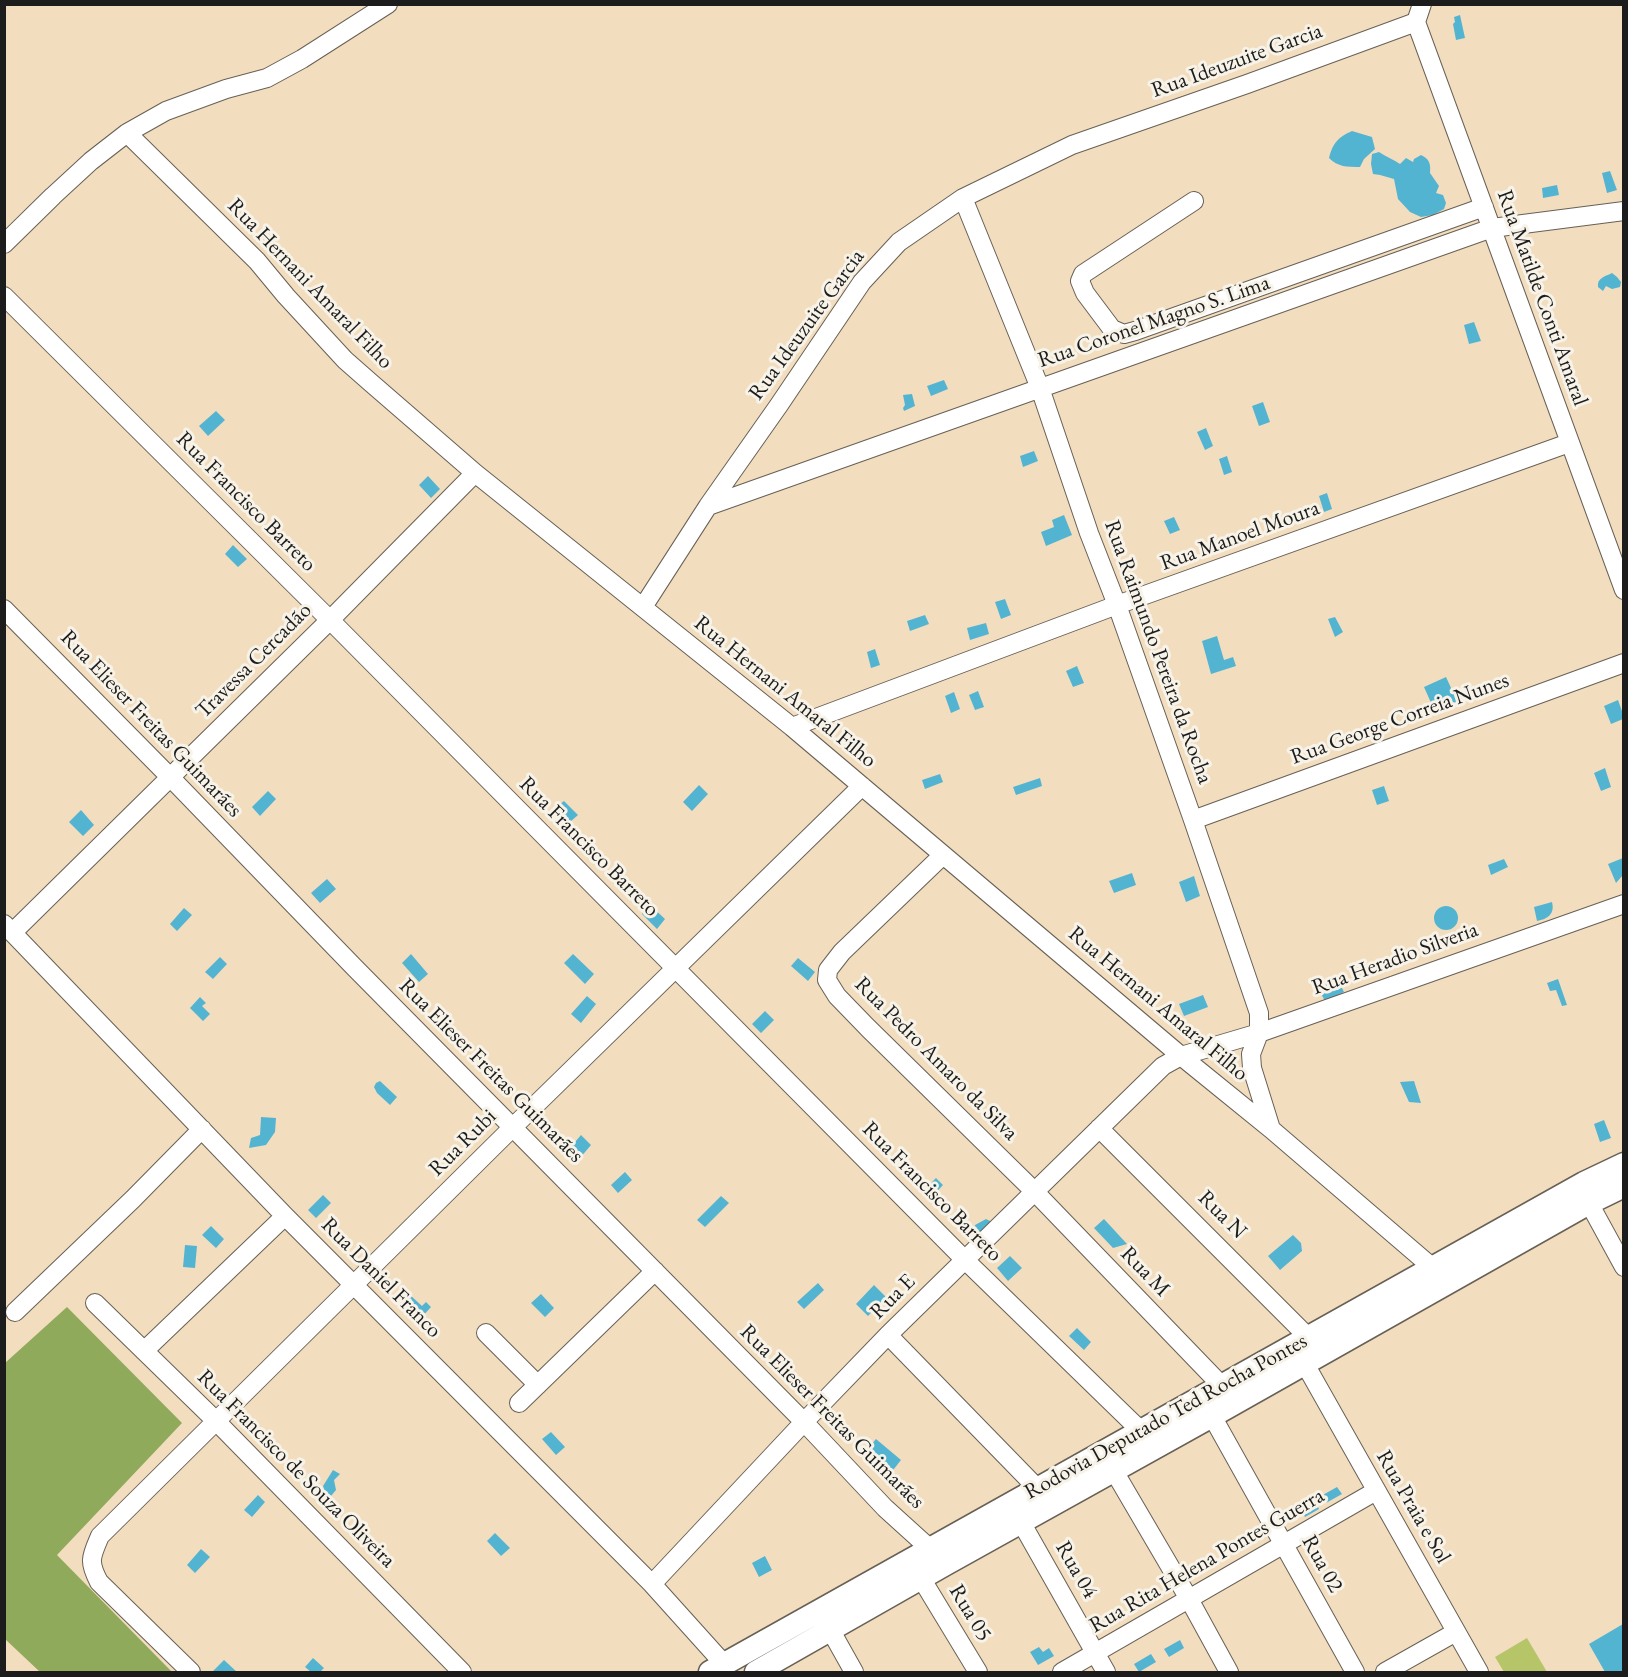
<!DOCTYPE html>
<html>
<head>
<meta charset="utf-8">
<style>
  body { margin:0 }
  #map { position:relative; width:1628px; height:1677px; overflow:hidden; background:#f3ddbf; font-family:"EB Garamond",serif }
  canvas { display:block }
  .frame { position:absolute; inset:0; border:6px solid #1c1c1c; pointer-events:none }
</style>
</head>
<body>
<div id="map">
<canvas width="1628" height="1677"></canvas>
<div class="frame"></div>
</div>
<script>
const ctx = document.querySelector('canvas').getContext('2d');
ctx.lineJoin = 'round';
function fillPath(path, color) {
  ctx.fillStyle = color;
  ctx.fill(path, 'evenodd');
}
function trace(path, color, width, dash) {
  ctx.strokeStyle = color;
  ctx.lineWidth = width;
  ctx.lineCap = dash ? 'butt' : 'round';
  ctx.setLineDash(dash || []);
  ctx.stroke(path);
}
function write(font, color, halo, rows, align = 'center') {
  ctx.font = font + ' "EB Garamond",serif';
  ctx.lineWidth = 6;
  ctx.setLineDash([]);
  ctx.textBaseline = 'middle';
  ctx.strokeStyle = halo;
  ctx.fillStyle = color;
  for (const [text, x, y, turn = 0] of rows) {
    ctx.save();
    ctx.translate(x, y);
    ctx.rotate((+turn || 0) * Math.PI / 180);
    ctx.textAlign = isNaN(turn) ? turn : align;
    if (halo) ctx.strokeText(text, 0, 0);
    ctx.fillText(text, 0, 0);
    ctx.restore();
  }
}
fillPath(new Path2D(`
  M 1527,1638 L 1547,1672 L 1504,1672 L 1495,1657 Z`), '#b6c568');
fillPath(new Path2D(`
  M 67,1307 L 182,1423 L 57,1555 L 172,1672 L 40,1672 L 5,1639 L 5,1363 Z`), '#90aa5c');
fillPath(new Path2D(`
  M 1460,15 L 1465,38 L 1456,40 L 1453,24 L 1455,22 L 1454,17 Z
  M 1352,131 L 1372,137 L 1375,149 L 1364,159 L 1360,167 C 1347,167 1338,167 1329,158 C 1333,143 1338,137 1352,131 Z
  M 1379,152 C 1386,157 1393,159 1400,164 L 1406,158 L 1413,162 L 1414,159 L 1421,155 C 1429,159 1431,163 1430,173 L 1439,186 L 1436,193 L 1443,195 L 1446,203 L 1444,209 L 1433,215 L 1421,217 L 1410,212 L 1398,199 L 1394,179 L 1380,175 L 1373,174 L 1371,164 L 1372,154 Z
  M 1610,171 L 1617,190 L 1607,193 L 1602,173 Z
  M 1557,185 L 1559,195 L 1543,198 L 1542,188 Z
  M 1612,273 L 1617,277 L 1621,282 L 1620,287 L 1612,289 L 1606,286 L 1603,291 L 1598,287 C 1597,278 1604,277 1612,273 Z
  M 1474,322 L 1481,341 L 1469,344 L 1464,325 Z
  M 944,380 L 948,389 L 931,396 L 927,386 Z
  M 912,394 L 915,406 L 904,411 L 903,408 L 905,405 L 903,395 Z
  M 1263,402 L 1270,422 L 1259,426 L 1252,406 Z
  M 216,411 L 225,420 L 208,436 L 199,426 Z
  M 1206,428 L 1213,446 L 1205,450 L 1197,432 Z
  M 1034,451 L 1038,461 L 1023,467 L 1020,456 Z
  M 1227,456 L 1232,472 L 1224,475 L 1219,459 Z
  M 428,476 L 440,489 L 431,498 L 419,485 Z
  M 1327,493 L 1332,509 L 1324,512 L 1319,496 Z
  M 1064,515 L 1072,535 L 1046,546 L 1041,532 L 1054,527 L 1052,520 Z
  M 1174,517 L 1180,530 L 1170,534 L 1164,521 Z
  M 233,545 L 247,559 L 238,567 L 225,554 Z
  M 1005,599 L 1011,615 L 1001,619 L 995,602 Z
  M 925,615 L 929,624 L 910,631 L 907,621 Z
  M 1335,617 L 1343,632 L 1335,637 L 1328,619 Z
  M 986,623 L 989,634 L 970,640 L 967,628 Z
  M 1217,636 L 1224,660 L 1233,657 L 1236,666 L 1211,674 L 1202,641 Z
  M 875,649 L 880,665 L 871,668 L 867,652 Z
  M 1077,666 L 1084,683 L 1073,687 L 1066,671 Z
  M 1446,677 L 1458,703 L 1436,714 L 1424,687 Z
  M 978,691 L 984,707 L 975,710 L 969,695 Z
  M 954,692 L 960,709 L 951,713 L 945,696 Z
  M 1618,700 L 1623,714 L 1623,719 L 1611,724 L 1604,706 Z
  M 1605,768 L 1611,787 L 1601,791 L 1594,773 Z
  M 940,774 L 943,782 L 925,789 L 922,780 Z
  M 1040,778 L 1042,786 L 1016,795 L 1013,787 Z
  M 699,785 L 708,794 L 692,811 L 683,802 Z
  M 1384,786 L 1389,801 L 1377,805 L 1372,790 Z
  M 268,791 L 276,799 L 260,816 L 252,807 Z
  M 564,801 L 578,815 L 570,822 L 556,807 Z
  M 81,810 L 94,825 L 83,836 L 69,822 Z
  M 1623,858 L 1623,875 L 1616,883 L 1608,864 Z
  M 1504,859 L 1508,867 L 1491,875 L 1488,865 Z
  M 1132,873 L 1136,885 L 1114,893 L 1109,881 Z
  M 1194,876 L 1200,896 L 1186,902 L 1179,882 Z
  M 327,879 L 336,889 L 320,903 L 311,893 Z
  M 1552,902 C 1555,914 1548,919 1537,921 L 1534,907 Z
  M 650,905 L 665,919 L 657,929 L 642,914 Z
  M1434 918a12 12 0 1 1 24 0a12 12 0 1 1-24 0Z
  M 184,908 L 192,915 L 177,931 L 170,924 Z
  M 411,954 L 428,974 L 419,982 L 402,963 Z
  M 573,954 L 594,974 L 585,984 L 564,963 Z
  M 220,957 L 227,964 L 213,979 L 205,972 Z
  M 798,958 L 815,972 L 808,981 L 791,966 Z
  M 1558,979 L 1567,1005 L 1562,1006 L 1556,990 L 1550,991 L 1547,983 Z
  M 1338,980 L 1344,992 L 1325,1001 L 1318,988 Z
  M 1203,995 L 1208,1007 L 1184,1016 L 1179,1004 Z
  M 587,996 L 596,1004 L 581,1023 L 571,1014 Z
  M 200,997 L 206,1003 L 202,1006 L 210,1014 L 203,1021 L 190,1008 Z
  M 765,1011 L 774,1020 L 761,1033 L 752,1024 Z
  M 380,1081 L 397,1097 L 390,1105 L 377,1093 L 374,1087 L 376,1083 Z
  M 1414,1081 L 1421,1103 L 1409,1102 L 1400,1082 Z
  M 261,1117 L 276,1118 L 275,1132 L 266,1145 L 249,1148 L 251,1138 L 260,1135 Z
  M 1604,1120 L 1611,1138 L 1600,1142 L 1594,1124 Z
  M 581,1135 L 591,1145 L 580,1158 L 570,1148 Z
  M 625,1172 L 632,1180 L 618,1193 L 611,1185 Z
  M 936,1178 L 943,1185 L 931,1198 L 919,1187 L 922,1183 L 927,1187 Z
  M 323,1195 L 331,1203 L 316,1218 L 308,1210 Z
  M 721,1196 L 729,1203 L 705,1227 L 697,1220 Z
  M 986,1219 L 994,1223 L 980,1240 L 974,1235 L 975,1225 Z
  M 1104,1219 L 1127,1244 L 1113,1248 L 1094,1228 Z
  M 211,1226 L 224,1239 L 216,1248 L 202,1235 Z
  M 1293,1235 L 1301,1243 L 1302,1251 L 1280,1270 L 1268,1256 Z
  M 185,1245 L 197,1246 L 195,1268 L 183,1267 Z
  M 1010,1256 L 1022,1268 L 1008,1281 L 997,1268 Z
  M 818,1283 L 824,1290 L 804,1309 L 797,1302 Z
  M 874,1285 L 886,1297 L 868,1316 L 856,1304 Z
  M 541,1294 L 554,1308 L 545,1317 L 531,1303 Z
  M 410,1295 L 422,1306 L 426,1302 L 431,1307 L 422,1317 L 423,1321 L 419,1322 L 401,1305 Z
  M 1077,1328 L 1091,1342 L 1084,1350 L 1069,1336 Z
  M 551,1432 L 565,1447 L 556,1455 L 542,1439 Z
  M 876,1439 L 901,1460 L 890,1474 L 865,1452 Z
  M 333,1470 L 340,1474 L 334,1480 L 336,1490 L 331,1496 L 325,1492 L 323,1486 Z
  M 1337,1487 L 1342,1494 L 1326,1503 L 1321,1496 Z
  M 258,1495 L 265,1502 L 252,1517 L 244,1510 Z
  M 1315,1501 L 1319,1509 L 1305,1517 L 1300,1509 Z
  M 495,1533 L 510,1548 L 501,1556 L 487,1541 Z
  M 201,1549 L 210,1557 L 195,1573 L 187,1565 Z
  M 765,1556 L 772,1570 L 759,1577 L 752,1563 Z
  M 1623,1624 L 1624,1659 L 1622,1660 L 1623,1672 L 1605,1672 L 1589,1644 Z
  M 1180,1640 L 1184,1648 L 1169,1657 L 1164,1649 Z
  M 1039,1647 L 1043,1652 L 1049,1648 L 1054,1656 L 1038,1665 L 1030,1652 Z
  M 1151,1654 L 1156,1662 L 1139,1672 L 1134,1664 Z
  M 313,1658 L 324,1668 L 320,1672 L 311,1672 L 305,1667 Z
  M 224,1660 L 237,1672 L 212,1672 Z`), '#53b4d2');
const minor = new Path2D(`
  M 1416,22 L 1624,590
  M 1416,22 L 1422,4
  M 127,133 L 257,261 L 286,296 L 345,360 L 370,382 L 475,473 L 792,727 L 1181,1056 L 1271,1129 L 1433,1268
  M 963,198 L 1040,388 L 1089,533 L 1117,605 L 1193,820 L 1259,1013 L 1259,1033 L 1251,1054 L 1252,1068 L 1271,1129
  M 1194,201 L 1083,274 L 1080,281 L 1085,293 L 1112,329 L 1124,334 L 1135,331 L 1484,207
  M 4,244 L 53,196 L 91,161 L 127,133 L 166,111 L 226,89 L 267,78 L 302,59 L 388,4
  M 4,296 L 330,620 L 964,1259 L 1141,1431
  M 708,506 L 1492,228 L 1624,211
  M 643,607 L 708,506 L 779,405 L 862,282 L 899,242 L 963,198 L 1072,145 L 1247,84 L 1416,22
  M 4,609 L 170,777 L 355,968 L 804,1422 L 885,1508 L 938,1556
  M 792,727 L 1117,605 L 1569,443
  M 1193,820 L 1624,663
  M 943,855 L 842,952 L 828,970 L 827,980 L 837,996 L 868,1028 L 1034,1191 L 1222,1386
  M 4,924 L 285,1216 L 652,1584 L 724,1664
  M 13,932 L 330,620 L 475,473
  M 1099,1128 L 1309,1338
  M 1589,1203 L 1624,1267
  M 95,1303 L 216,1421 L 462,1672
  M 15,1312 L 133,1199 L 202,1129
  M 486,1333 L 538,1385
  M 888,1335 L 1038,1489
  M 144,1351 L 285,1216
  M 1305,1364 L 1479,1672
  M 519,1403 L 655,1271
  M 1212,1416 L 1355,1672
  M 1114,1471 L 1189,1599 L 1229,1672
  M 1021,1522 L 1106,1672
  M 921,1578 L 978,1672
  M 652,1584 L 804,1422 L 888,1335 L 1163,1066 L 1181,1056 L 1259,1033 L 1624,904
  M 831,1631 L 854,1672
  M 191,1672 L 99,1582 C 88,1561 91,1557 100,1536 L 513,1127 L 862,786
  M 1062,1672 L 1376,1491
  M 1385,1672 L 1456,1632`);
const major = new Path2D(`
  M 710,1672 L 1584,1183 L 1624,1164
  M 756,1672 L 946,1564 L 1212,1416 L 1589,1203 L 1624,1186`);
trace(minor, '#676055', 20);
trace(major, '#676055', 25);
trace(minor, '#fff', 18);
trace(major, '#fff', 22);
write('22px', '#1c1c1c', '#f7f3e8', [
  ["Rua Ideuzuite Garcia",1237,61,-20],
  ["Rua Hernani Amaral Filho",310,284,46],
  ["Rua Matilde Conti Amaral",1542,298,70],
  ["Rua Coronel Magno S. Lima",1154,322,-19],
  ["Rua Ideuzuite Garcia",807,325,-54],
  ["Rua Francisco Barreto",246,502,45],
  ["Rua Manoel Moura",1240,536,-20],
  ["Rua Raimundo Pereira da Rocha",1158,652,70],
  ["Travessa Cercadão",254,661,-45],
  ["Rua Hernani Amaral Filho",785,692,39],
  ["Rua George Correia Nunes",1400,719,-20],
  ["Rua Elieser Freitas Guimarães",151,724,46],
  ["Rua Francisco Barreto",589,847,45],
  ["Rua Heradio Silveria",1395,959,-20],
  ["Rua Hernani Amaral Filho",1158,1004,40],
  ["Rua Pedro Amaro da Silva",936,1059,45],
  ["Rua Elieser Freitas Guimarães",491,1071,45],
  ["Rua Rubi",463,1143,-45],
  ["Rua Francisco Barreto",932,1192,45],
  ["Rua N",1222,1215,45],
  ["Rua M",1145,1272,46],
  ["Rua Daniel Franco",381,1278,45],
  ["Rua E",893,1297,-45],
  ["Rua Elieser Freitas Guimarães",832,1417,45],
  ["Rodovia Deputado Ted Rocha Pontes",1166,1417,-29],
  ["Rua Francisco de Souza Oliveira",296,1469,45],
  ["Rua Praia e Sol",1413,1507,60],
  ["Rua Rita Helena Pontes Guerra",1207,1561,-30],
  ["Rua 02",1322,1564,61],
  ["Rua 04",1076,1570,60],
  ["Rua 05",970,1613,59]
]);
</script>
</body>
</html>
